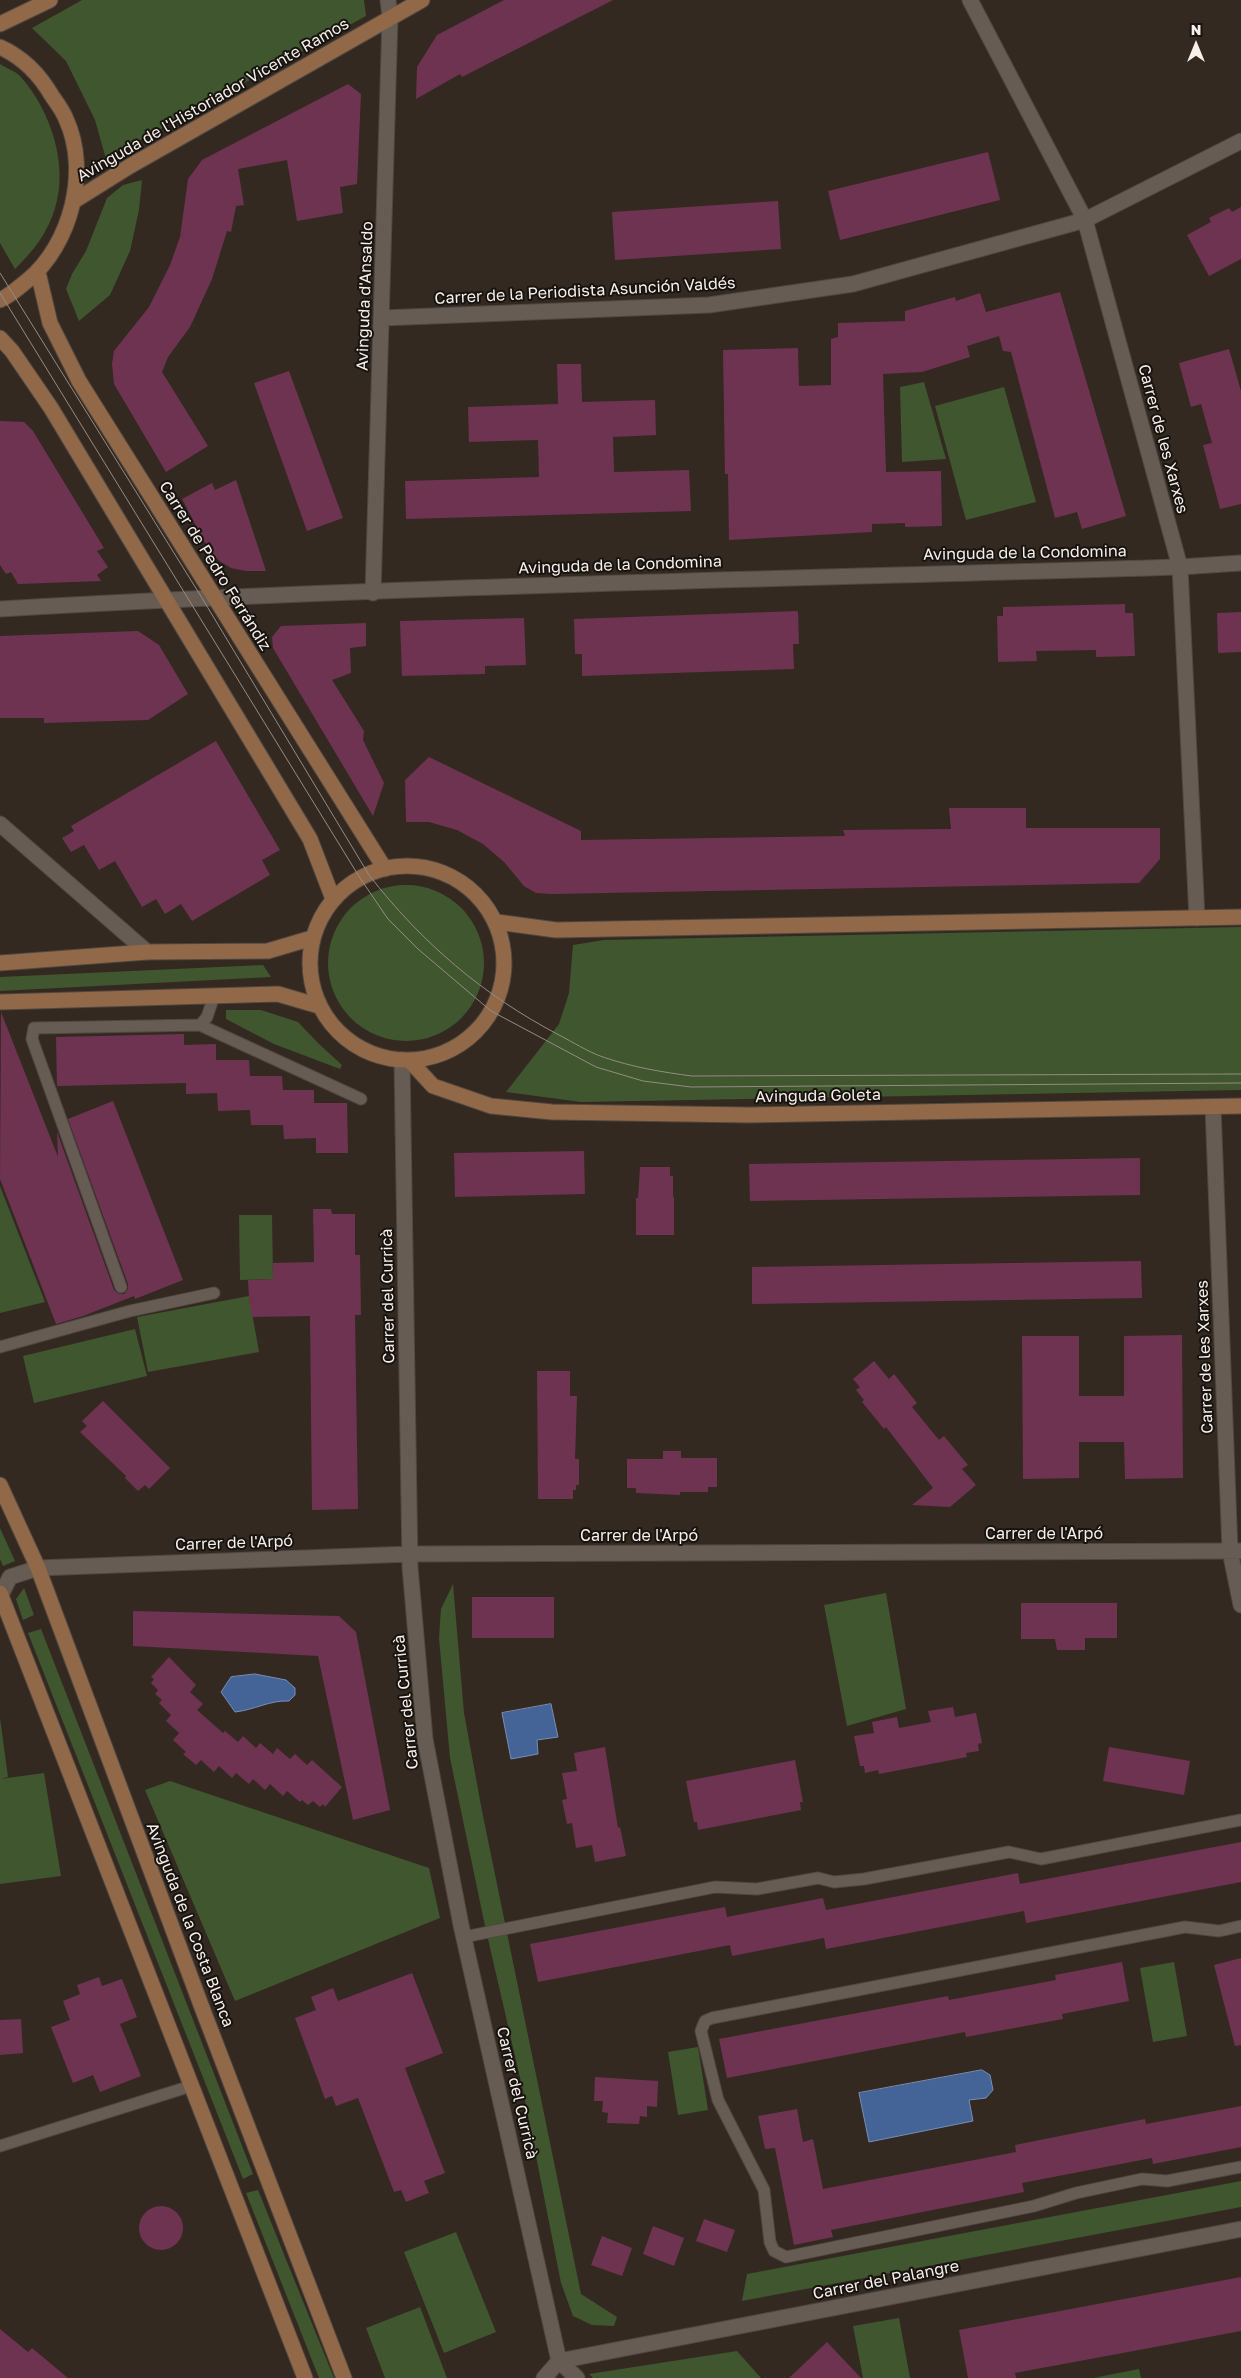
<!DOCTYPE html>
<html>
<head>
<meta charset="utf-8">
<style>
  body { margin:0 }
  #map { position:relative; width:1241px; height:2378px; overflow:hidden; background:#332921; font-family:"Golos Text",sans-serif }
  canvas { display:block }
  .north { position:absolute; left:1171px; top:20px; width:50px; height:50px; -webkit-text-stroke:4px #17130f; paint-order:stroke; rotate:0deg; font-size:14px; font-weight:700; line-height:20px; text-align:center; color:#f6efea }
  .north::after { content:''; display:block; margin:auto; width:18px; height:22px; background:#f6efea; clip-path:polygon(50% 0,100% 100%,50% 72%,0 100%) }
</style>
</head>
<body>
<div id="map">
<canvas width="1241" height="2378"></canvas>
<div class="north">N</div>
</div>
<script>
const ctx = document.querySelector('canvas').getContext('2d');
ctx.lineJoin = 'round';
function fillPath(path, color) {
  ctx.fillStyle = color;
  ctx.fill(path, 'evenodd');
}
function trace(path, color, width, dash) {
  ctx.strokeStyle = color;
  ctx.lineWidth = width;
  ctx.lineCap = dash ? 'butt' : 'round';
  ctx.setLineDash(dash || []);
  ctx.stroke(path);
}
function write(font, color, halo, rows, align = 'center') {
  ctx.font = font + ' "Golos Text",sans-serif';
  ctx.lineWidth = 4;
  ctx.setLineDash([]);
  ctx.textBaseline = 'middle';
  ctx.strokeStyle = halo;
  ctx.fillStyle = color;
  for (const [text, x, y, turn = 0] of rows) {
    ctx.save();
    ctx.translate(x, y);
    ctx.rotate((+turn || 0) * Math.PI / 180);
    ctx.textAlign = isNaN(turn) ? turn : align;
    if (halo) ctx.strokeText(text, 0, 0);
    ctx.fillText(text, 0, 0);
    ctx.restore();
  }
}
fillPath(new Path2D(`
  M 82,0 L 364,0 L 366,16 L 106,159 L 95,120 L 66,61 L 32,28 Z
  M 0,64 C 6,68 15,71 20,76 C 50,109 69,165 55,208 C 48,233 33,251 15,269 L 0,243 Z
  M 142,180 L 139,210 L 130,251 L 110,295 L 79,321 L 66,289 L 72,274 L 86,251 L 107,198 L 123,185 Z
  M 924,382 L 946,459 L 902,462 L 900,387 Z
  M 1004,387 L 1036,502 L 966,520 L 935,406 Z
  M328 963a78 78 0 1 1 156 0a78 78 0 1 1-156 0Z
  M 1241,927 L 1241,1090 L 581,1102 L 506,1092 L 559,1024 L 569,993 L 573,945 L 604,940 Z
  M 263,965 L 271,977 L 0,991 L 0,977 Z
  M 226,1010 L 261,1010 L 298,1022 L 319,1044 L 342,1065 L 340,1069 L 274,1044 L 226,1019 Z
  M 0,1186 L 45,1302 L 0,1313 Z
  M 239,1215 L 272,1215 L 273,1279 L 240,1280 Z
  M 249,1296 L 259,1352 L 148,1372 L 137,1317 Z
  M 135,1329 L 147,1376 L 34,1403 L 23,1356 Z
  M 0,1528 L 15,1561 L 3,1566 L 0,1559 Z
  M 453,1584 L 464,1713 L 482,1811 L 581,2294 L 617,2317 L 614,2326 L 592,2325 L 573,2316 L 561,2283 L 524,2095 L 485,1926 L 450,1758 L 439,1638 L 441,1609 Z
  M 24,1588 L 34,1615 L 23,1620 L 16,1599 Z
  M 886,1593 L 906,1709 L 847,1726 L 824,1605 Z
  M 41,1629 L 253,2174 L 243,2179 L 28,1633 Z
  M 0,1718 L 8,1777 L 0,1779 Z
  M 44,1773 L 61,1876 L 0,1884 L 0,1779 Z
  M 170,1781 L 429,1868 L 440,1918 L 235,2001 L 145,1790 Z
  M 1174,1962 L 1187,2036 L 1153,2042 L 1140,1968 Z
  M 698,2047 L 708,2110 L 678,2115 L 668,2052 Z
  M 1241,2181 L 1241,2207 L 742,2301 L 747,2274 Z
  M 258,2190 L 334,2378 L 319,2378 L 246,2193 Z
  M 456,2232 L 496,2332 L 444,2353 L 404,2252 Z
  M 420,2307 L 447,2378 L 385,2378 L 366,2328 Z
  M 899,2318 L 910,2378 L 863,2378 L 853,2326 Z
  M 737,2351 L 761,2378 L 593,2378 L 589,2374 Z
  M 1139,2369 L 1141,2378 L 1093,2378 Z`), '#3f562f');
const water = new Path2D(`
  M 255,1674 L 286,1680 L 295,1688 L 295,1695 L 289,1701 C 270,1700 254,1710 235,1712 L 221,1692 L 231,1677 Z
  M 551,1704 L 558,1737 L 537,1740 L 538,1754 L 511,1759 L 502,1713 Z
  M 982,2070 L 990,2075 L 993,2090 L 986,2098 L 969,2100 L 973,2121 L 869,2142 L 859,2093 Z`);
fillPath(water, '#446498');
trace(water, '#798eb1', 1);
fillPath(new Path2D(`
  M 504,0 L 613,0 L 462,77 L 460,74 L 416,99 L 417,67 L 437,35 Z
  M 348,84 L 361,94 L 357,184 L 340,187 L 343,213 L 297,221 L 287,160 L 238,169 L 244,205 L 236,206 L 231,232 L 227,231 L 212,279 L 190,327 L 168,357 L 162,372 L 208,446 L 166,472 L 114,384 L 112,364 L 114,351 L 149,307 L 170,265 L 180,237 L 188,179 L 202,160 Z
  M 988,152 L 1000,200 L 840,240 L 828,191 Z
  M 778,201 L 781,249 L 615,260 L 612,212 Z
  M 1241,207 L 1241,259 L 1209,276 L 1187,235 L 1211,222 L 1209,218 L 1229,208 L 1232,212 Z
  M 1060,292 L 1126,516 L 1082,529 L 1077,512 L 1055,518 L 1011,352 L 1003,351 L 999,336 L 967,346 L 970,357 L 922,372 L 883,374 L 886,472 L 941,471 L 942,526 L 905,527 L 905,523 L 872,524 L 872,532 L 729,540 L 728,474 L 725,474 L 723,350 L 798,348 L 799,386 L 831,385 L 831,339 L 838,337 L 838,323 L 905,321 L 905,311 L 955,297 L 956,301 L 980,293 L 986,312 Z
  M 1229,349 L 1241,391 L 1241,504 L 1220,509 L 1203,445 L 1212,443 L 1201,404 L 1191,407 L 1179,363 Z
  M 557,364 L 581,364 L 582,402 L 655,400 L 656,435 L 613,437 L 614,472 L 689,470 L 691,511 L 406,519 L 405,481 L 539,477 L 538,440 L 469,442 L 468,407 L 558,404 Z
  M 289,371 L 343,518 L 307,531 L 254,383 Z
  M 0,421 L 24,422 L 33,431 L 104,548 L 97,551 L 108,567 L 97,575 L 101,581 L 18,584 L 11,572 L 6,574 L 0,565 Z
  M 236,480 L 266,571 L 246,571 L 231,568 L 221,562 L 214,556 L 204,541 L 182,499 L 212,483 L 215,490 Z
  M 1125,604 L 1125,613 L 1133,613 L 1135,656 L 1096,657 L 1096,650 L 1036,651 L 1037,661 L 998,662 L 997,616 L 1003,616 L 1003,607 Z
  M 798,611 L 799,644 L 793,644 L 794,669 L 582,676 L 582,654 L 575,654 L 574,619 Z
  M 1241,612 L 1241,652 L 1218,653 L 1217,613 Z
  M 524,618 L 526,665 L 485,666 L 485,674 L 402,676 L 400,621 Z
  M 366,623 L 366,646 L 350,648 L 351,673 L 332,680 L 364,731 L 363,740 L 384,783 L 373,816 L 273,648 L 272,637 L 281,626 Z
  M 138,631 L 159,645 L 188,694 L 148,720 L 44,723 L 44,718 L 0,718 L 0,636 Z
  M 216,741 L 280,850 L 262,860 L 270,875 L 192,921 L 181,904 L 165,914 L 156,899 L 142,907 L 115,861 L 99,870 L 84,845 L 71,852 L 62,838 L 74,831 L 71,826 Z
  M 429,757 L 581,831 L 581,840 L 845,836 L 843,830 L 951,829 L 949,808 L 1026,808 L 1026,828 L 1160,828 L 1160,859 L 1139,883 L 552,894 L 536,893 L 524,886 L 504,862 L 483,844 L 457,830 L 429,822 L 406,822 L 405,780 Z
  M 1,1012 L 58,1157 L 57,1132 L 114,1290 L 119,1294 L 124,1294 L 128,1289 L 128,1284 L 68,1119 L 113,1101 L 183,1280 L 135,1299 L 134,1296 L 83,1316 L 56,1324 L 0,1179 Z
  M 184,1034 L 184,1045 L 216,1044 L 216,1060 L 249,1060 L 250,1076 L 282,1076 L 283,1090 L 314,1090 L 314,1103 L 347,1103 L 348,1153 L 316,1153 L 316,1138 L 284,1139 L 283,1125 L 251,1125 L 250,1110 L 218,1111 L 217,1093 L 186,1094 L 186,1083 L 57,1086 L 56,1037 Z
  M 584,1151 L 585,1194 L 455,1197 L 454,1153 Z
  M 1140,1158 L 1140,1195 L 750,1201 L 749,1164 Z
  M 640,1167 L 670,1167 L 670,1176 L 673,1176 L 673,1197 L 674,1197 L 674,1235 L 636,1235 L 636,1198 L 638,1198 Z
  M 313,1209 L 331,1209 L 332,1214 L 355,1214 L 355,1255 L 360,1255 L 361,1315 L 355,1315 L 358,1509 L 312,1510 L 310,1316 L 252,1317 L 249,1298 L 248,1280 L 273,1279 L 273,1263 L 314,1262 Z
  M 1141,1261 L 1142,1298 L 752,1304 L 752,1267 Z
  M 1182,1335 L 1183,1478 L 1125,1479 L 1124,1442 L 1079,1442 L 1079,1478 L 1023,1479 L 1022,1336 L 1079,1336 L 1079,1396 L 1124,1396 L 1124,1336 Z
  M 874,1361 L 889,1379 L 894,1374 L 917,1403 L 912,1407 L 939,1440 L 944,1436 L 968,1465 L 962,1469 L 976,1485 L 950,1507 L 912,1505 L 933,1488 L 886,1427 L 884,1429 L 862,1402 L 864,1400 L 856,1390 L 860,1387 L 853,1379 Z
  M 537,1371 L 570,1371 L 570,1396 L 577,1396 L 575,1459 L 579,1459 L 579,1485 L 576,1485 L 576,1490 L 573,1490 L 573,1499 L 538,1499 Z
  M 103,1401 L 170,1468 L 149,1489 L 145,1485 L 138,1491 L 125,1478 L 126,1476 L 80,1432 L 87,1426 L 82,1421 Z
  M 663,1451 L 681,1451 L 681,1458 L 717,1458 L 717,1487 L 708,1487 L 708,1492 L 680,1492 L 680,1495 L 636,1493 L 636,1488 L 627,1488 L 627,1459 L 663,1459 Z
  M 472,1597 L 554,1597 L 554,1638 L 472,1638 Z
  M 1021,1603 L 1117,1603 L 1117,1638 L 1085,1638 L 1085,1650 L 1057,1650 L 1055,1639 L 1021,1639 Z
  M 133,1611 L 339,1616 L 356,1632 L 390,1810 L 353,1820 L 318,1656 L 133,1646 Z
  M 169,1657 L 196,1685 L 190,1692 L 203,1704 L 197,1710 L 223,1733 L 225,1731 L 238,1742 L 243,1736 L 256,1748 L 260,1743 L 273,1754 L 277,1748 L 290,1759 L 295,1754 L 307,1765 L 312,1760 L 342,1787 L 325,1807 L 323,1804 L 320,1807 L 313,1801 L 308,1805 L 302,1800 L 300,1802 L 287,1791 L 283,1796 L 270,1784 L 265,1790 L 253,1779 L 249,1784 L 236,1773 L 232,1778 L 219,1766 L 214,1772 L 201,1760 L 196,1765 L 183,1754 L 186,1752 L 173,1740 L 179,1733 L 166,1721 L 171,1715 L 159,1703 L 162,1700 L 155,1694 L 158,1690 L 151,1683 L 154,1679 L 151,1677 Z
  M 953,1707 L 955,1717 L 976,1713 L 982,1743 L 978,1744 L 979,1751 L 966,1753 L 967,1757 L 879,1774 L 878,1770 L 865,1773 L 864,1766 L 860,1766 L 854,1736 L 874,1733 L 872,1722 L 897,1717 L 899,1728 L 931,1722 L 928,1711 Z
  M 605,1747 L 618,1828 L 620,1827 L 626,1856 L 595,1862 L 592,1845 L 576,1848 L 572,1823 L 567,1824 L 562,1800 L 567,1799 L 562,1773 L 577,1771 L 574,1753 Z
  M 1109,1747 L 1190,1761 L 1184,1795 L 1103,1781 Z
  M 795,1760 L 803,1802 L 800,1802 L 801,1810 L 698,1830 L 697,1822 L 694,1822 L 686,1781 Z
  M 1241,1842 L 1241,1882 L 1026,1923 L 1024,1911 L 826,1949 L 824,1938 L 732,1956 L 730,1945 L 538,1982 L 530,1944 L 725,1907 L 727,1917 L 823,1898 L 826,1910 L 1018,1873 L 1020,1884 Z
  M 1241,1958 L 1241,2045 L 1235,2046 L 1214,1965 Z
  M 1122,1962 L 1129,2001 L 1062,2014 L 1063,2019 L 966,2037 L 965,2032 L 727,2078 L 719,2039 L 948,1996 L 949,2000 L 1056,1980 L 1055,1975 Z
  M 412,1973 L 443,2053 L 405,2068 L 445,2173 L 424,2181 L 429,2193 L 406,2202 L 401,2190 L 394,2192 L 358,2098 L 336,2106 L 332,2096 L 325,2099 L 295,2018 L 316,2010 L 311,1997 L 333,1988 L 338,2001 Z
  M 99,1977 L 102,1986 L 122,1979 L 137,2017 L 120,2024 L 141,2076 L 100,2092 L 93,2075 L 73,2083 L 51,2027 L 70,2020 L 63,2001 L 80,1994 L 77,1985 Z
  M 21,2019 L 23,2053 L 0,2055 L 0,2020 Z
  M 595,2077 L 658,2081 L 657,2107 L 647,2106 L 647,2117 L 640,2116 L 639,2124 L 607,2123 L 608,2113 L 602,2112 L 603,2101 L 594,2101 Z
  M 1241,2106 L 1241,2147 L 1153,2164 L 1152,2158 L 1022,2183 L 1024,2192 L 831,2230 L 833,2237 L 794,2245 L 775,2148 L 765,2149 L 758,2116 L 797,2109 L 803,2142 L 813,2139 L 823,2189 L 1016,2152 L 1015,2145 L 1145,2119 L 1146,2124 Z
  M139 2228a22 22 0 1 1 44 0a22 22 0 1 1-44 0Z
  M 704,2219 L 735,2230 L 727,2252 L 696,2241 Z
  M 653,2226 L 684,2238 L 674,2266 L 643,2254 Z
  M 602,2236 L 632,2248 L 622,2276 L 591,2265 Z
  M 1241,2277 L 1241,2331 L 1015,2373 L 1016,2378 L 968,2378 L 959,2330 Z
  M 0,2329 L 28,2352 L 32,2348 L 68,2378 L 0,2378 Z
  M 827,2342 L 861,2378 L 789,2378 Z`), '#6e3351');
const lane = new Path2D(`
  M 200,1025 L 361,1099
  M 121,1287 L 32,1039 L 34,1028 L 200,1025 L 207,1017 L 214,996
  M 0,1347 L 130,1311 L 214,1293
  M 1241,1926 L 1219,1931 L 1185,1927 L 712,2018 L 705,2021 L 701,2031 L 718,2100 L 764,2190 L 770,2242 L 774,2251 L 786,2257 L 1034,2206 L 1076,2193 L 1142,2179 L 1167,2181 L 1241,2167
  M 464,1937 L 715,1887 L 757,1889 L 818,1878 L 834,1882 L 864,1879 L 1009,1852 L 1041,1859 L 1241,1820
  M 0,2146 L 191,2086`);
const street = new Path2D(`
  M 970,0 L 1085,220 L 1180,567 L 1197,918
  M 382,318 L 709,305 L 853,284 L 1085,220 L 1241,141
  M 373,593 L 390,17 L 388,0
  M 0,609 C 393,586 787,579 1180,567 L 1241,563
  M 0,824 L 147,952
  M 402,1060 L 410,1567 L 425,1739 L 461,1925 L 559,2361 L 577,2378
  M 1213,1107 L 1230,1551 L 1241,1605
  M 1,1595 L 10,1577 L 38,1568 L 410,1554 L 1241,1551
  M 544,2378 L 559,2361 L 1241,2229`);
const secondary = new Path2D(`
  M 0,24 L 50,0
  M 0,47 C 22,57 40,75 52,96 C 57,103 63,111 66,119 C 90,171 71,244 28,280 C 19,287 11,295 0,300
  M 74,201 L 130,166 L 422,0
  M 38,272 L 50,323 L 79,381 L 385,869
  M 0,338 L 12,351 L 51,408 L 310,839 L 333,899
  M310 963a97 97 0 1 1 194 0a97 97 0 1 1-194 0Z
  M 497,922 L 556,930 L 1241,917
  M 0,963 L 147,952 L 268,951 L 312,938
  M 0,1002 L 278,994 L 319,1006
  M 410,1061 L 433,1086 L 491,1106 L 552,1112 L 749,1115 L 1241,1106
  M 0,1485 L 38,1568 L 201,2005 L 344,2378
  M 0,1593 L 305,2378`);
trace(lane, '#4f4741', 13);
trace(street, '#4f4741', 17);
trace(secondary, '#4f4741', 17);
trace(lane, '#675c53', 11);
trace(street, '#675c53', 15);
trace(secondary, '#926948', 15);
trace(new Path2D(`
  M 0,273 L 202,598 L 369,875 C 422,943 483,995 559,1035 C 573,1042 588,1052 603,1057 C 632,1067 661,1072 692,1076 L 1241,1074
  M 0,293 L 360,878 L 388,919 L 418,949 L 491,1011 L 596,1067 L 643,1081 L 691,1087 L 1241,1083`), '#948c85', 1);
write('16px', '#f6efea', '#17130f', [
  ["Avinguda de l'Historiador Vicente Ramos",213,100,-30],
  ["Carrer de la Periodista Asunción Valdés",585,291,-3],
  ["Avinguda d'Ansaldo",365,296,-88],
  ["Carrer de les Xarxes",1163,439,75],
  ["Avinguda de la Condomina",1025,553,-1],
  ["Avinguda de la Condomina",620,565,-2],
  ["Carrer de Pedro Ferrándiz",215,566,58],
  ["Avinguda Goleta",818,1096,-1],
  ["Carrer del Curricà",388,1296,-91],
  ["Carrer de les Xarxes",1205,1357,-92],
  ["Carrer de l'Arpó",1044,1534],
  ["Carrer de l'Arpó",639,1536],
  ["Carrer de l'Arpó",234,1543,-2],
  ["Carrer del Curricà",406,1702,-96],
  ["Avinguda de la Costa Blanca",190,1925,69],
  ["Carrer del Curricà",517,2093,77],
  ["Carrer del Palangre",886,2280,-11]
]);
</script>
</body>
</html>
